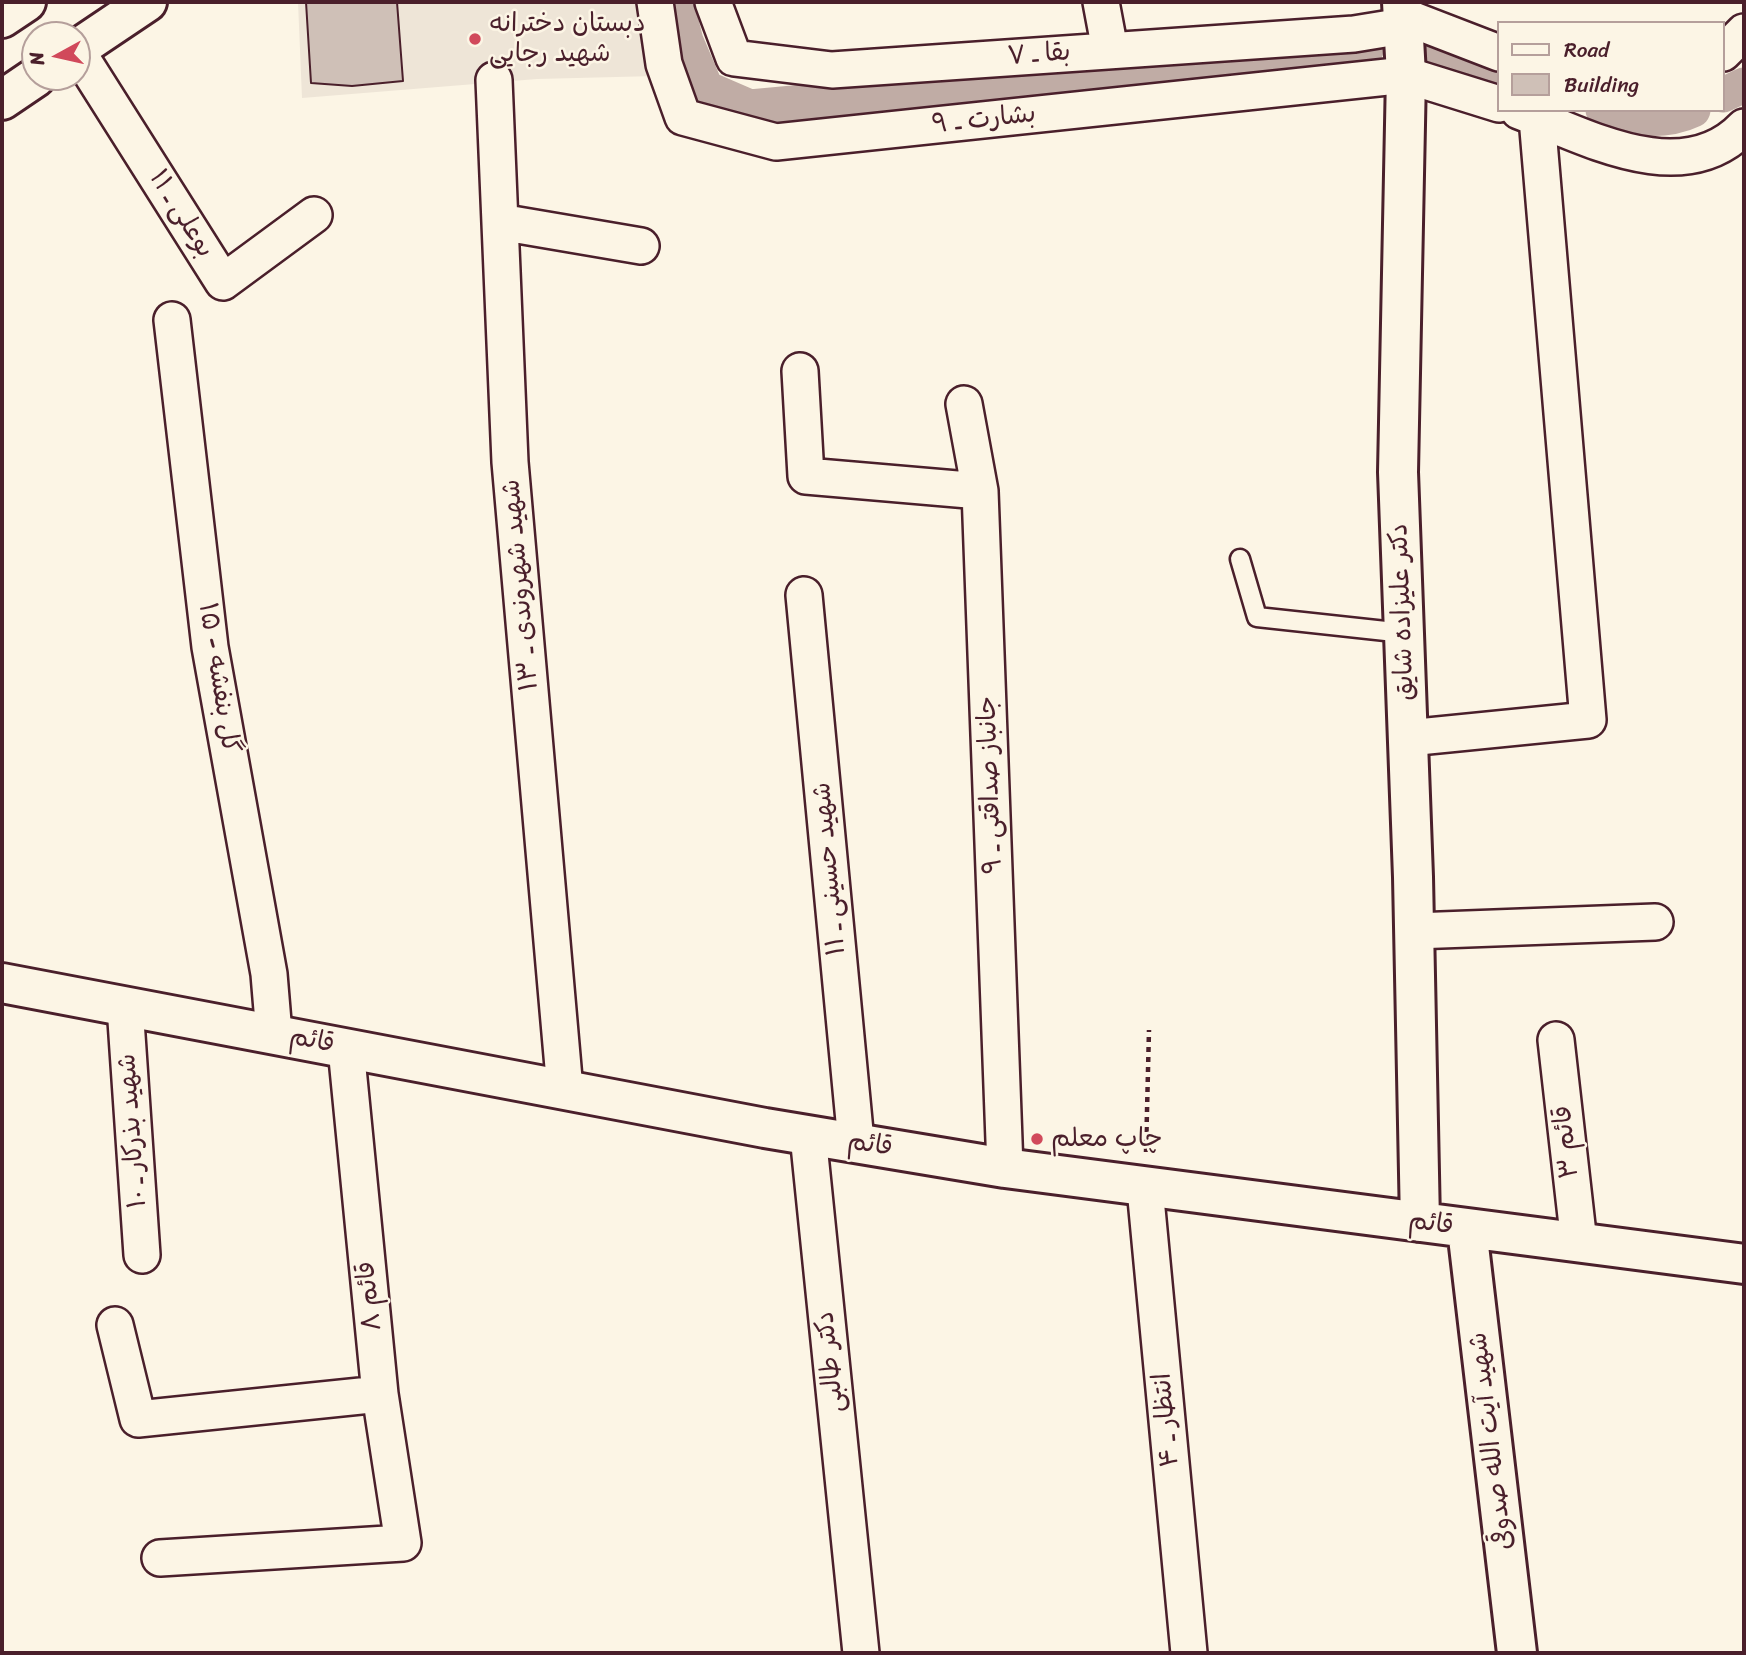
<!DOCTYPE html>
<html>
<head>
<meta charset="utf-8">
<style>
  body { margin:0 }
  #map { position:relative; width:1746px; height:1655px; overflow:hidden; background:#fcf5e5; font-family:Sriracha,sans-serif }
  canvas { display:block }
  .frame { position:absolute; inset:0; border:4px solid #4a1f2b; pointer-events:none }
  .legend { position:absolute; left:1497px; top:21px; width:228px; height:91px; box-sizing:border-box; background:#fcf5e5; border:2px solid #b59f9b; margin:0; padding:9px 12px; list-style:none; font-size:21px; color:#4a1f2b }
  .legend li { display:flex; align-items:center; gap:14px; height:35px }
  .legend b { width:35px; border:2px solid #b59f9b }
  .north { position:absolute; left:21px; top:21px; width:70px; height:70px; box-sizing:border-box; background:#fcf5e5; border:2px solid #b59f9b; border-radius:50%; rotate:262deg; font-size:19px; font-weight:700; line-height:28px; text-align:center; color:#4a1f2b }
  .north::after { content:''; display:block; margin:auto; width:24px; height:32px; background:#d1495b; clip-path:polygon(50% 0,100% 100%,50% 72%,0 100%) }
</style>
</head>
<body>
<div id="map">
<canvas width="1746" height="1655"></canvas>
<div class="frame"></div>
<ul class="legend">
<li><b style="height:9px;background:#fcf5e5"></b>Road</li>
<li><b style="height:19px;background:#cfc0b7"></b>Building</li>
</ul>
<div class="north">N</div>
</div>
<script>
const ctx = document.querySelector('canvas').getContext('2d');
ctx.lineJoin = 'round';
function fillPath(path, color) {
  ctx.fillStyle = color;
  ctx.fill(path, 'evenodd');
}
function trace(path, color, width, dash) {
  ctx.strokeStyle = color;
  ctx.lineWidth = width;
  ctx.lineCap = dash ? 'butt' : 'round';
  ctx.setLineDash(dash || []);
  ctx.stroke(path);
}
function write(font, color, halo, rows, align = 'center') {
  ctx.font = font + ' Sriracha,"Playpen Sans Arabic",sans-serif';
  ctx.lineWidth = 5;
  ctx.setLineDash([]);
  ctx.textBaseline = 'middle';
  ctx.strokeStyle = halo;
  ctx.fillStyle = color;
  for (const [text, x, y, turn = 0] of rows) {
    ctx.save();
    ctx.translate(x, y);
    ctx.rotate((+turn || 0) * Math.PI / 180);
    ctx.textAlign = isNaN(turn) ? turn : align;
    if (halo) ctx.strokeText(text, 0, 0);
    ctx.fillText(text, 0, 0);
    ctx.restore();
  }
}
fillPath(new Path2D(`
  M 298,2 L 643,2 L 656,76 L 537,79 L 302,98 Z`), '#eee5d7');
trace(new Path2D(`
  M 676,2 L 686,41 L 706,88 L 750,107 L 1366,50
  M 1431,52 L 1499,75
  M 1723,95 L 1744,85
  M 1603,110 C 1630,120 1666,123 1693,110`), '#c0aca5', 35);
const building = new Path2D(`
  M 306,2 L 397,2 L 403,81 L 352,86 L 311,83 Z`);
fillPath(building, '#cfc0b7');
trace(building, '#4a1f2b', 2);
const lane = new Path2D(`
  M 1240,559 L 1257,617 L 1404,633`);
const street = new Path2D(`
  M 655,2 L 664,64 L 683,117 L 776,142 L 1406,75 L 1499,104
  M 713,2 L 734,58 L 832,70 L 1354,34 L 1403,26
  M 1101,2 L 1110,50
  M 1403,16 L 1499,53
  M 77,51 L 223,282 L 314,215
  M 1723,53 L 1744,32
  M 494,80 L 510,462 L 565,1090
  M 1519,111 C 1587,137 1683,191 1744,127
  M 500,222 L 641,246
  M 172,320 L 210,647 L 269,974 L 274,1034
  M 800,371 L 806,476 L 980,491
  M 964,404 L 980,491 L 1005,1168
  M 804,595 L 856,1142
  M 1408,738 L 1588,720 L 1537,118
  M 1414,931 L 1655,922
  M 125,1006 L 142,1255
  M 1556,1040 L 1579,1243
  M 808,1135 L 861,1653
  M 1145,1188 L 1189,1653
  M 115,1325 L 138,1419 L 380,1394
  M 160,1558 L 403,1543 L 380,1394 L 346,1048`);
const secondary = new Path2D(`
  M 1402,2 L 1406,75 L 1398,472 L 1413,877 L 1420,1222
  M 2,18 L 26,2
  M 77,49 L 147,2
  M 2,100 L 36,77
  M 2,983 L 765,1128 L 1005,1168 L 1744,1264
  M 1467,1229 L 1517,1653`);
trace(lane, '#4a1f2b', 23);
trace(street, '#4a1f2b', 40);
trace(secondary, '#4a1f2b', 44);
trace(new Path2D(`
  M 1146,1152 L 1149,1030`), '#4a1f2b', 4.5, [5, 5]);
trace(lane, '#fcf5e5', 18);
trace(street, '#fcf5e5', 35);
trace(secondary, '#fcf5e5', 38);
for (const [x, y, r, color] of [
  [475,39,7,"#d1495b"],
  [1037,1139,7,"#d1495b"]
]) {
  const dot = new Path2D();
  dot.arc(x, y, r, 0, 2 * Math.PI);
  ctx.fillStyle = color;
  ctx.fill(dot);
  trace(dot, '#fcf5e5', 2.5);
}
write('26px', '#4a1f2b', '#fcf5e5', [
  ["دبستان دخترانه",489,24],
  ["شهید رجایی",489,54],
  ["چاپ معلم",1051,1139]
], 'left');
write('26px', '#4a1f2b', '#fcf5e5', [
  ["بقا ـ ۷",1039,55,-4],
  ["بشارت ـ ۹",984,120,-6],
  ["بوعلی ـ ۱۱",181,214,58],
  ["شهید شهروندی ـ ۱۳",521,585,-95],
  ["دکتر علیزاده شایق",1403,612,-92],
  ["گل بنفشه - ۱۵",218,678,81],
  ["جانباز صداقتی ـ ۹",991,785,-92],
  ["شهید حسینی ـ ۱۱",830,869,-95],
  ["قائم",312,1041,11],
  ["شهید بذرکار ـ ۱۰",133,1131,-94],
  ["قائم ۳",1567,1142,-96],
  ["قائم",870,1145,9],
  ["قائم",1431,1224,8],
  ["قائم ۸",370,1296,-96],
  ["دکتر طالبی",831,1362,-96],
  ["انتظار ـ ۴",1167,1420,-95],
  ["شهید آیت الله صدوقی",1492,1441,-97]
]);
</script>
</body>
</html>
